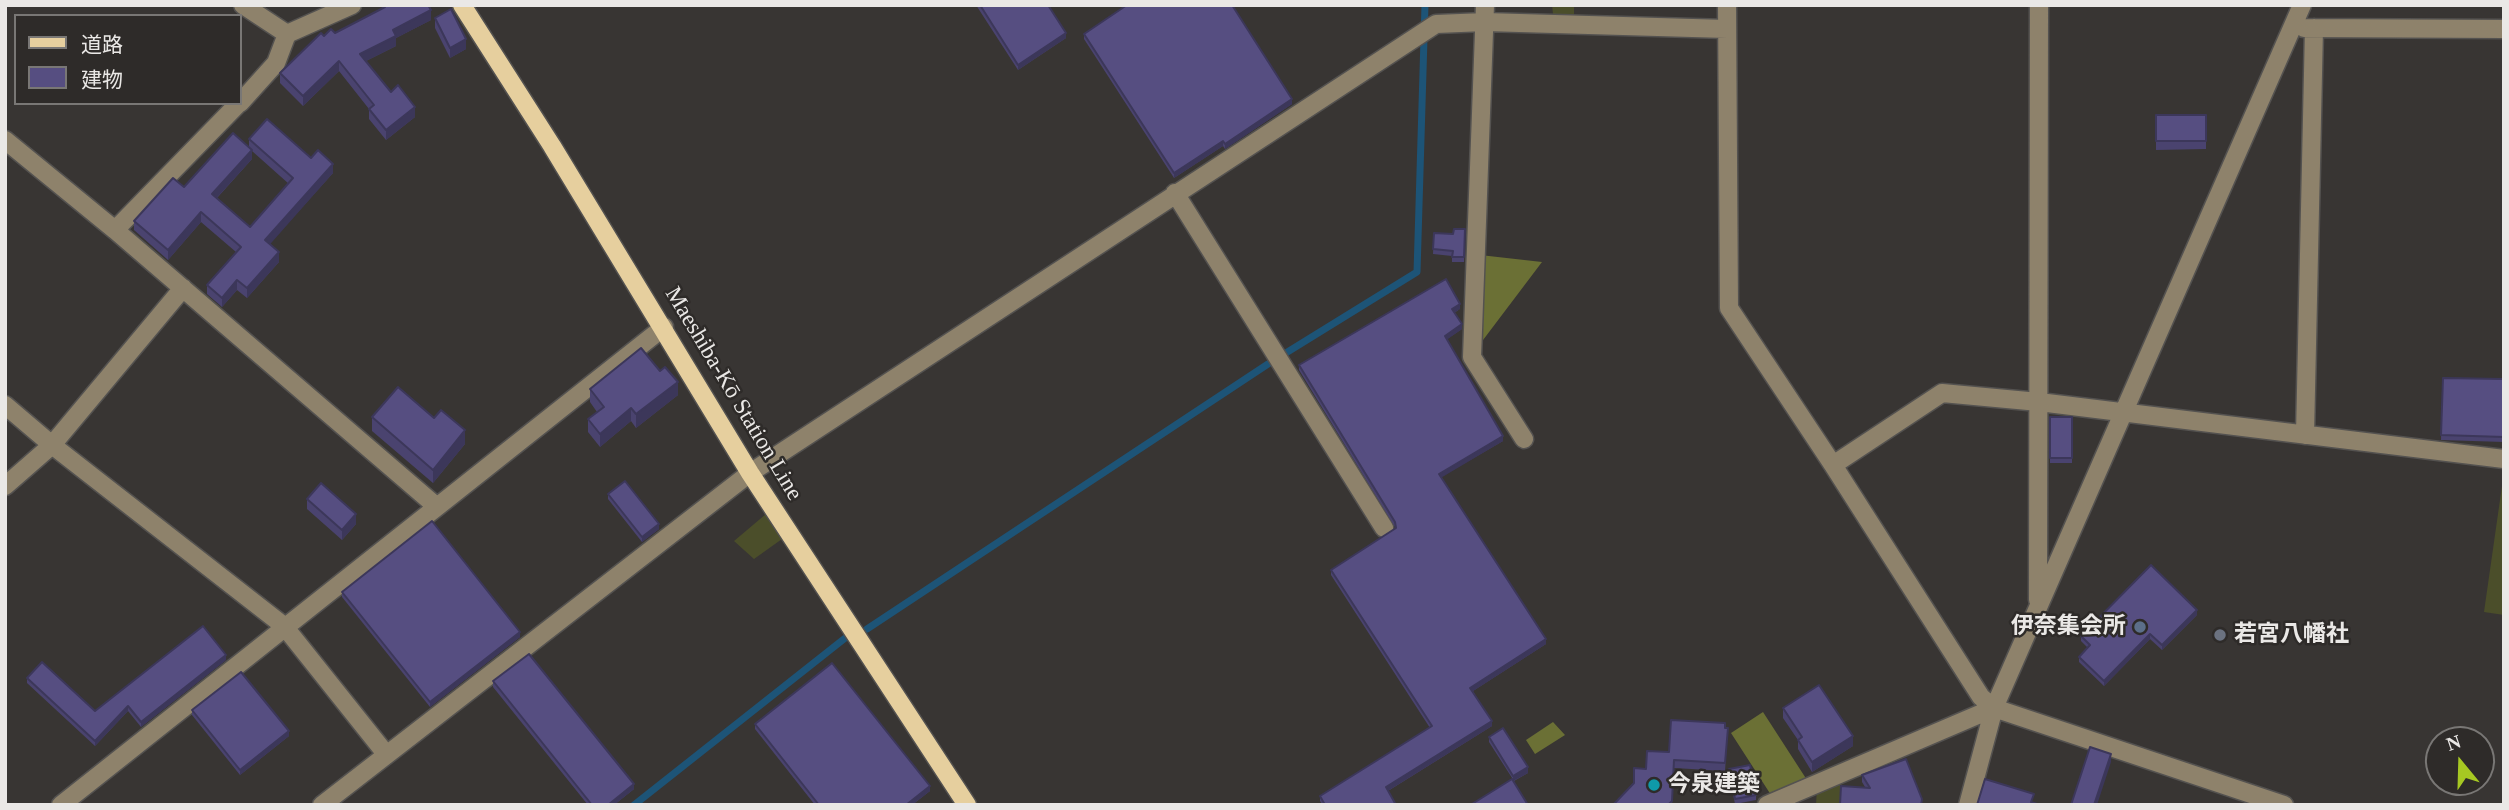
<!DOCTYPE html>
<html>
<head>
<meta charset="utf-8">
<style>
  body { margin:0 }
  #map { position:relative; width:2509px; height:810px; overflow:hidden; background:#383533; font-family:"Times New Roman","Noto Sans JP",serif }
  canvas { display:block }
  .frame { position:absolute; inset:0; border:7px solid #eae8e6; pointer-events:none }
  .legend { position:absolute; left:14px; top:14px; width:228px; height:91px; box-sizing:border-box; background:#2e2b29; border:2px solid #797775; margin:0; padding:9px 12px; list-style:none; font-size:21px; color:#eae8e6 }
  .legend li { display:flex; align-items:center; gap:14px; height:35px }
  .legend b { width:35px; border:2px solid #797775 }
  .north { position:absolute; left:2425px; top:726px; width:70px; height:70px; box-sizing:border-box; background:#2e2b29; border:2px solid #797775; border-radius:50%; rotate:341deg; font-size:19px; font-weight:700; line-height:28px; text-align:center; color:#eae8e6 }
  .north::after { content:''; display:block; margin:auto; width:24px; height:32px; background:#a6c822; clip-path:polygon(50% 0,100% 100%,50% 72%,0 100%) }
</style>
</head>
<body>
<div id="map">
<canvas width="2509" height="810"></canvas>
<div class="frame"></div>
<ul class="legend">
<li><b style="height:9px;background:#e6cf9e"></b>道路</li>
<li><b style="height:19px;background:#564e81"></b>建物</li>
</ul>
<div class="north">N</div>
</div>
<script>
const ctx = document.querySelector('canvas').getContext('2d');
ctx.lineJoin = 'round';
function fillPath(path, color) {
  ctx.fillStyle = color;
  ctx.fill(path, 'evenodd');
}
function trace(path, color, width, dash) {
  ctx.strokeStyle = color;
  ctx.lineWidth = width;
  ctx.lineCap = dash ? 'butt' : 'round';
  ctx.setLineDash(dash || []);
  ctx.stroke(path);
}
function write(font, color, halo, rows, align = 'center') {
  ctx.font = font + ' "Times New Roman","Noto Sans JP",serif';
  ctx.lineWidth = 5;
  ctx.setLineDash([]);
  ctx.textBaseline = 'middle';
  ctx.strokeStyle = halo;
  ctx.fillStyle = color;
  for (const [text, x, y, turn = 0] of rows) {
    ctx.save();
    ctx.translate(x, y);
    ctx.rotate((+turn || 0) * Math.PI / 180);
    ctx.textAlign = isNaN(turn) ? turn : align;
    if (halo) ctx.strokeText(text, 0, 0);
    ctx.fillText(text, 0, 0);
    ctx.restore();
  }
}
fillPath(new Path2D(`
  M 1552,5 L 1574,5 L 1574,15 L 1553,14 Z
  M 2502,486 L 2504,486 L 2504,615 L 2484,612 Z
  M 766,514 L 782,539 L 754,559 L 734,541 Z
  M 1841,778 L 1840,805 L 1816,805 L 1817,788 Z`), '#4b4e2a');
fillPath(new Path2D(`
  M 1480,255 L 1542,262 L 1477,348 Z
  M 1763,712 L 1807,780 L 1771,795 L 1731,733 Z
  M 1553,722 L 1565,735 L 1535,754 L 1526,740 Z`), '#6b7035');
trace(new Path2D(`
  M 867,629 L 1268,364 L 1417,272 L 1425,5
  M 634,805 L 849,635`), '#1d5477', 7);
const minor = new Path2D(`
  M 243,5 L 287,34
  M 1485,5 L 1472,357 L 1524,439
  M 1727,5 L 1729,308 L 1833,465 L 1981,697 L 1994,708 L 2284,805
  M 2304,28 L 2504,29
  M 240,103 L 276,63 L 287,34 L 352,5
  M 5,140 L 115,230 L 436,506
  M 1175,193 L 1384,528
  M 115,230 L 239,103
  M 5,405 L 52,445 L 284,626 L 386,754
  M 2305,435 L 2314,28
  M 1833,465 L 1942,393 L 2039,402 L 2504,459
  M 5,486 L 52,445 L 183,288
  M 2038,600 L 2039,5
  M 61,805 L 664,327
  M 322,805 L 750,473 L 1436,24 L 1485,22 L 1727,29
  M 1767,805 L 1994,708
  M 1968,805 L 1994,708 L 2302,5`);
const major = new Path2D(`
  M 462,5 L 552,146 L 750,473 L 967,805`);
trace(minor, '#545250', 21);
trace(major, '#545250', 21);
trace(minor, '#8e826b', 18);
trace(major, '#e6cf9e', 18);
fillPath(new Path2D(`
  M 382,5 L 428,5 L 431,20 L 396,38 L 396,46 L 366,61 L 391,92 L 415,117 L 386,140 L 369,119 L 369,109 L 339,71 L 303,106 L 280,83 L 280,73 L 324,36 L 335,33 L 382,8 Z
  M 976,5 L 1048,5 L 1066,38 L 1018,70 Z
  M 435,18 L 466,49 L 450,58 L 435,28 Z
  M 1084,34 L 1292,104 L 1225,149 L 1223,146 L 1174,178 L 1084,39 Z
  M 2156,115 L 2206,115 L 2206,149 L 2156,150 Z
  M 249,139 L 311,158 L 333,173 L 269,244 L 279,262 L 247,298 L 237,290 L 222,307 L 207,294 L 207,285 L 236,252 L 201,222 L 168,260 L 134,230 L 134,221 L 184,187 L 249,147 ZM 252,151 L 289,184 L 250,227 L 217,198 L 252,159 Z
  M 1465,229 L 1464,262 L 1452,262 L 1452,256 L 1433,254 L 1434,233 L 1453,234 Z
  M 1460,309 L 1454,313 L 1462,329 L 1447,339 L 1503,441 L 1441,477 L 1546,644 L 1473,691 L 1492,726 L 1388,791 L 1396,805 L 1323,805 L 1320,801 L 1320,796 L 1430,728 L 1331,575 L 1331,570 L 1395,529 L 1395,527 L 1299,370 L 1299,365 Z
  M 2443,378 L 2504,379 L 2504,442 L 2441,440 Z
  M 590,389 L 678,395 L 636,428 L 631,421 L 600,447 L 588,432 L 588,419 L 597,412 L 590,402 Z
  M 372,417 L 465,444 L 433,483 L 372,431 Z
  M 2050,417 L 2072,417 L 2072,463 L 2050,463 Z
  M 608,494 L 659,529 L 642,542 L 608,499 Z
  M 307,499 L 356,524 L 342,540 L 307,509 Z
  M 342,592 L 520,637 L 430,707 L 342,597 Z
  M 2197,615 L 2162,650 L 2150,639 L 2104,686 L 2079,662 L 2079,657 L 2088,648 L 2081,641 L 2081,636 Z
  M 226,660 L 141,727 L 128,711 L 95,746 L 27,683 L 27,678 L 95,711 Z
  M 493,681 L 634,789 L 614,805 L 588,805 L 493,687 Z
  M 1783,708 L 1853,746 L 1812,772 L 1798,749 L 1798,740 L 1783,718 Z
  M 192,710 L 289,736 L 240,775 L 192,715 Z
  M 755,724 L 930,791 L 912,805 L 815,805 L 755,729 Z
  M 1725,728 L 1728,728 L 1725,771 L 1674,768 L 1672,805 L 1613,805 L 1646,769 Z
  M 1489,737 L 1528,773 L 1514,781 L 1489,742 Z
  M 1729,769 L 1756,795 L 1756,800 L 1735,804 L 1729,774 Z
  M 1862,775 L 1922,805 L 1865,787 L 1862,782 Z`), '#4a436f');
fillPath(new Path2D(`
  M 431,10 L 431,20 L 396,38 L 396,46 L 360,64 L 360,54 L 393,30 Z
  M 1066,33 L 1066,38 L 1018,70 L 1018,65 Z
  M 466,39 L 466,49 L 450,58 L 450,48 Z
  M 339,61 L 339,71 L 303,106 L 303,96 Z
  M 1292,99 L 1292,104 L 1225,149 L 1225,144 Z
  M 415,107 L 415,117 L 386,140 L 386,130 Z
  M 1223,141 L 1223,146 L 1174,178 L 1174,173 Z
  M 252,150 L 252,159 L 212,203 L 212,194 Z
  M 333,164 L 333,173 L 265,250 L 265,240 Z
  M 201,212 L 201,222 L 168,260 L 168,250 Z
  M 279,252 L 279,262 L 247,298 L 247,288 Z
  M 237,280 L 237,290 L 222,307 L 222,298 Z
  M 1460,304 L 1460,309 L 1452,314 L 1452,309 Z
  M 1462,324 L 1462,329 L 1445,341 L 1445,336 Z
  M 678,382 L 678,395 L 636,428 L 636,414 Z
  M 631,408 L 631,421 L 600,447 L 600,434 Z
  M 465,430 L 465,444 L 433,483 L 433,470 Z
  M 1503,436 L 1503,441 L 1439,479 L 1439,474 Z
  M 356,514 L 356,524 L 342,540 L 342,530 Z
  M 659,524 L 659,529 L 642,542 L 642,537 Z
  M 2197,610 L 2197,615 L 2162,650 L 2162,645 Z
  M 520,632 L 520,637 L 430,707 L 430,702 Z
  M 2150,634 L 2150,639 L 2104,686 L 2104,681 Z
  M 1546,639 L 1546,644 L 1470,693 L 1470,688 Z
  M 226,655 L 226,660 L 141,727 L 141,722 Z
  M 128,706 L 128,711 L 95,746 L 95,741 Z
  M 1492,721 L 1492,726 L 1386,792 L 1386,787 Z
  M 289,731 L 289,736 L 240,775 L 240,770 Z
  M 1853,736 L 1853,746 L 1812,772 L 1812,762 Z
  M 2111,754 L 2111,762 L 2097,805 L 2094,805 Z
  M 1528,767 L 1528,773 L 1513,781 L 1513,776 Z
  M 634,784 L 634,789 L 614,805 L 608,805 Z
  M 930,786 L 930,791 L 912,805 L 906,805 Z`), '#3c375a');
const building = new Path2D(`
  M 384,5 L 428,5 L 431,10 L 393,30 L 396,36 L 360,54 L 391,92 L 398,85 L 415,107 L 386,130 L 369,109 L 374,105 L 339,61 L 303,96 L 280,73 L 321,33 L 324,36 L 331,29 L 335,33 L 385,7 Z
  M 980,5 L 1048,5 L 1066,33 L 1018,65 Z
  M 1127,5 L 1232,5 L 1292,99 L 1225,144 L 1223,141 L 1174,173 L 1084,34 Z
  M 451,9 L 466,39 L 450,48 L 435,18 Z
  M 2156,115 L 2206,115 L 2206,141 L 2156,141 Z
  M 267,119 L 311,158 L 318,150 L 333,164 L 265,240 L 279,252 L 247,288 L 237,280 L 222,298 L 207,285 L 241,247 L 201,212 L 168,250 L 134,221 L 173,178 L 184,187 L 233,133 L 252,150 L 212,194 L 250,227 L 293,178 L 249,139 Z
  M 1454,229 L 1465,229 L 1464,257 L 1452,257 L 1453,251 L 1433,249 L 1434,233 L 1453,234 Z
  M 1446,279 L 1460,304 L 1452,309 L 1462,324 L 1445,336 L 1503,436 L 1439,474 L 1546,639 L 1470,688 L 1492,721 L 1386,787 L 1396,805 L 1325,805 L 1320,796 L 1432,726 L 1331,570 L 1396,528 L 1395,522 L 1299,365 Z
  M 641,348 L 660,371 L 665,367 L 678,382 L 636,414 L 631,408 L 600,434 L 588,419 L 604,407 L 590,389 Z
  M 2443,378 L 2504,379 L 2504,437 L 2441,435 Z
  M 398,387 L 434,418 L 441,410 L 465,430 L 433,470 L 372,417 Z
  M 2050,417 L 2072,417 L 2072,458 L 2050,458 Z
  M 625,481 L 659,524 L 642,537 L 608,494 Z
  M 321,483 L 356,514 L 342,530 L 307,499 Z
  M 432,521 L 520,632 L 430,702 L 342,592 Z
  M 2151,565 L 2197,610 L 2162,645 L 2150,634 L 2104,681 L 2079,657 L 2090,645 L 2081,636 Z
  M 203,626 L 226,655 L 141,722 L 128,706 L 95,741 L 27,678 L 42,662 L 95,711 Z
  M 529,654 L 634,784 L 608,805 L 592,805 L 493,681 Z
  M 832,663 L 930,786 L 906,805 L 819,805 L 755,724 Z
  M 241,672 L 289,731 L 240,770 L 192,710 Z
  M 1819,685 L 1853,736 L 1812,762 L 1798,740 L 1802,737 L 1783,708 Z
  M 1671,720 L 1725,723 L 1725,728 L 1728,728 L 1725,763 L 1674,760 L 1672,801 L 1668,805 L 1613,805 L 1634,783 L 1634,768 L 1646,769 L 1647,751 L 1669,752 Z
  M 1503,728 L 1528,767 L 1513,776 L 1489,737 Z
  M 2090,747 L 2111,754 L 2094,805 L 2071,805 Z
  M 1906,759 L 1922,799 L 1921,805 L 1840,805 L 1841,786 L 1870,788 L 1862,775 Z
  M 1750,765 L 1756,795 L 1735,799 L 1729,769 Z
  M 1512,779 L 1528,805 L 1472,805 L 1472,804 Z
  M 1985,779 L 2034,794 L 2031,802 L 2040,805 L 1977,805 Z`);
fillPath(building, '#564e81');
trace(building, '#3c375a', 2);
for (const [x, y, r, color] of [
  [2140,627,7,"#5c6f8a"],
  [2220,635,7,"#6b7280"],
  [1654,785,7,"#0f9aa8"]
]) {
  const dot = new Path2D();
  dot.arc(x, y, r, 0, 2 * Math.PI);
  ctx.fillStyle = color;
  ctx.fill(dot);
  trace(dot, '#2e2b29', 2.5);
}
write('23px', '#eae8e6', '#2e2b29', [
  ["Maeshiba-Kō Station Line",733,394,59]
]);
write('bold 23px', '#eae8e6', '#2e2b29', [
  ["伊奈集会所",2126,627,"right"],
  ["若宮八幡社",2234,635],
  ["今泉建築",1668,785]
], 'left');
</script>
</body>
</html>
